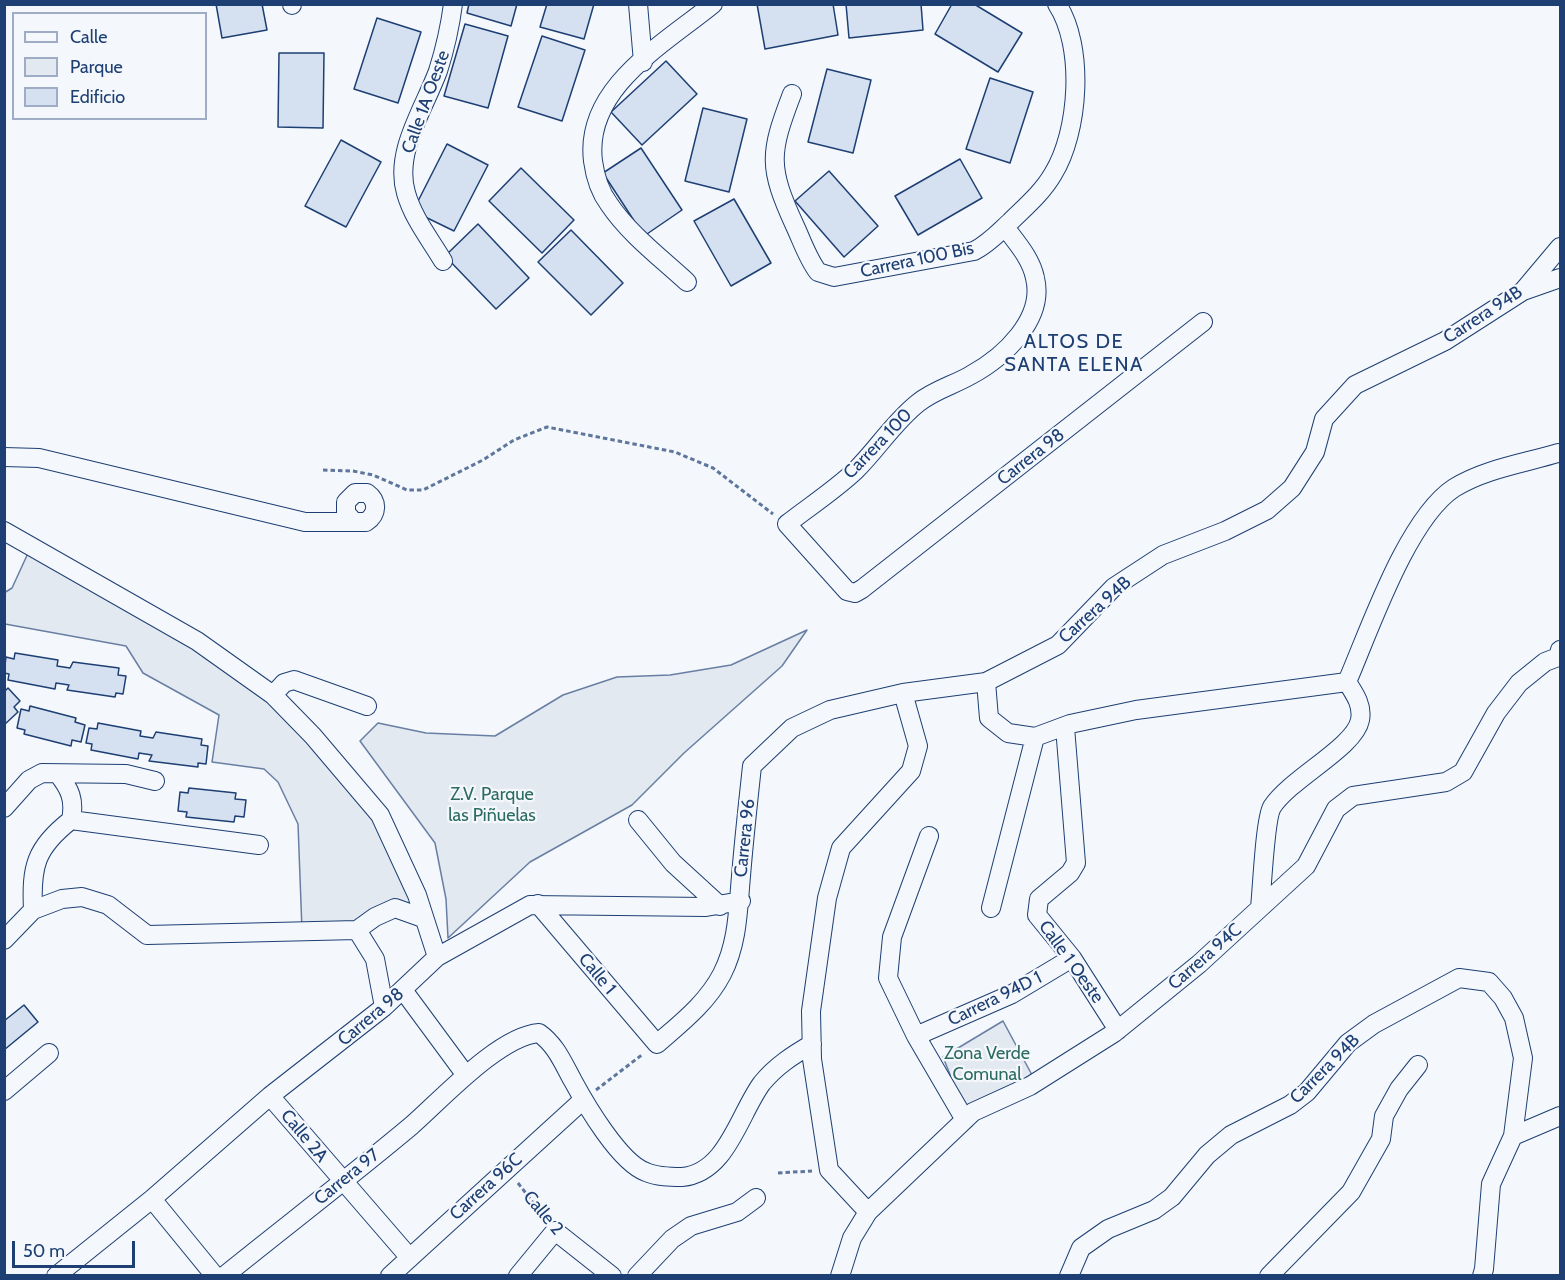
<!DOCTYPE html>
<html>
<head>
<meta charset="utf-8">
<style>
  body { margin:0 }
  #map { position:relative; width:1565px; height:1280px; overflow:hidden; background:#f4f7fb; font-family:Cabin,sans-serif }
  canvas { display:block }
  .frame { position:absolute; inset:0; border:6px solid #1d3f73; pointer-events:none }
  .legend { position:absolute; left:12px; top:12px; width:195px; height:108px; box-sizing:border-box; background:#f4f7fb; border:2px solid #9eadc5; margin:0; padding:8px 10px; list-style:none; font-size:18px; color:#1d3f73 }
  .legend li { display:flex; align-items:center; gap:12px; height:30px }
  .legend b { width:30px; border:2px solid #9eadc5 }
  .scale { position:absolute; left:12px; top:1241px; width:123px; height:27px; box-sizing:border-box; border:3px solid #1d3f73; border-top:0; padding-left:8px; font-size:18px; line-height:21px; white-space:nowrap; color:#1d3f73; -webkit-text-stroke:4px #f4f7fb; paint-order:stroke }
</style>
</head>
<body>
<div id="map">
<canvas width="1565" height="1280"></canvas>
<div class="frame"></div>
<ul class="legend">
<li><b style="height:8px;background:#f4f7fb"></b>Calle</li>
<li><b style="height:16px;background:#e3e9f0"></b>Parque</li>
<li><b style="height:16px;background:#d5e0f0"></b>Edificio</li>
</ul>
<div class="scale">50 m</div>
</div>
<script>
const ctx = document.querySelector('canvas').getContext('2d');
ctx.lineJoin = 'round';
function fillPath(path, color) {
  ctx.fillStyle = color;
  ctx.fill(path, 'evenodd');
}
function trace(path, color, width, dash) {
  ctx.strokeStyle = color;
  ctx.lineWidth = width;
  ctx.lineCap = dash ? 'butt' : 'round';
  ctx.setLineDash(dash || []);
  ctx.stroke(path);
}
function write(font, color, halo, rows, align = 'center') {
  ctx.font = font + ' Cabin,sans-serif';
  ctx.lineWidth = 4.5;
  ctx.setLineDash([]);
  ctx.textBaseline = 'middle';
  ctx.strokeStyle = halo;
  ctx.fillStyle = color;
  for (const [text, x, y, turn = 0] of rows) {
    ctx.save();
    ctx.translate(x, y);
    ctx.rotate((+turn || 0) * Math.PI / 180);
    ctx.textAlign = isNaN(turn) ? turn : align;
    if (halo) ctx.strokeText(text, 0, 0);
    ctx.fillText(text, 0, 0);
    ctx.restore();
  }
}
const green = new Path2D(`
  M 29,551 L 196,643 L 265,694 L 378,816 L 420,915 L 396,907 L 356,929 L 302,930 L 298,824 L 278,782 L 264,769 L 212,762 L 219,715 L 143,673 L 126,646 L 5,624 L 4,593 L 12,588 Z
  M 807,630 L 782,666 L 684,753 L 632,805 L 530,862 L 448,938 L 446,899 L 435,843 L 360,741 L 378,723 L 426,733 L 495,736 L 563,695 L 617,677 L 670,675 L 731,665 Z
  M 1003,1021 L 1032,1075 L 963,1107 L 943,1057 Z`);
fillPath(green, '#e3e9f0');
trace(green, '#687fa3', 1.5);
const building = new Path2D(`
  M 216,4 L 262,4 L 267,30 L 222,38 Z
  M 469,4 L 517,4 L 511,26 L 467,13 Z
  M 547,4 L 594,4 L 584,39 L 540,27 Z
  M 757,4 L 833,4 L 838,35 L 765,49 Z
  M 846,4 L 921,4 L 923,30 L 849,38 Z
  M 952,4 L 974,4 L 1022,33 L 998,72 L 935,34 Z
  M 377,18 L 421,32 L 398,103 L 354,89 Z
  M 465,24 L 508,36 L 488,108 L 444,96 Z
  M 542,36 L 585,50 L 562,121 L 518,107 Z
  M 279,53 L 324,53 L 323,128 L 278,127 Z
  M 666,61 L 697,94 L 642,145 L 611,112 Z
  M 827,69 L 871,80 L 853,153 L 808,142 Z
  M 990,78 L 1033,92 L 1010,163 L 966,149 Z
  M 703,108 L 747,119 L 729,192 L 685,181 Z
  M 341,140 L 381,162 L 346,227 L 305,206 Z
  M 447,144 L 488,165 L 454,231 L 413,211 Z
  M 641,148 L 682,210 L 644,236 L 603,173 Z
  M 960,159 L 982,198 L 918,235 L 895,196 Z
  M 521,168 L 574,220 L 542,253 L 489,201 Z
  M 829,171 L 878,226 L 844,257 L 795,201 Z
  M 734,199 L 771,263 L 731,286 L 694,221 Z
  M 478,224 L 529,278 L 496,309 L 445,256 Z
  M 571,230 L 623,283 L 591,315 L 538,262 Z
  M 15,653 L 58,660 L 57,666 L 70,668 L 73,662 L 119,668 L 118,675 L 126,676 L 123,694 L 116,693 L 115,697 L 67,690 L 69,685 L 56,683 L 55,689 L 8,680 L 9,674 L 4,673 L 6,657 L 14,659 Z
  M 8,688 L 20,701 L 14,707 L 18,712 L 4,725 L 4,692 Z
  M 30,706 L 76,718 L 75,722 L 85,725 L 81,742 L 72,740 L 71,746 L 24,734 L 25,730 L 17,728 L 21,709 L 29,711 Z
  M 98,723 L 141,731 L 140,736 L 153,738 L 156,732 L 202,739 L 201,745 L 208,746 L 206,764 L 198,763 L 198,767 L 149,761 L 152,755 L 139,753 L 138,759 L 91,750 L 92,744 L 86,743 L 89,728 L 97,729 Z
  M 189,788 L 236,793 L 235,799 L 246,800 L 244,817 L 235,816 L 234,822 L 186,817 L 187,812 L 178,811 L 180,792 L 188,793 Z
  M 24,1005 L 38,1022 L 4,1050 L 4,1021 Z`);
fillPath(building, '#d5e0f0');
trace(building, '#1d3f73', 1.5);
const minor = new Path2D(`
  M 292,4 L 292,5
  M 638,4 L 643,62
  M 792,94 C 769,154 768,167 795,226 C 802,241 808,259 818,272 L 834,277 L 974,251 C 988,244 998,233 1010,222 C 1025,207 1042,193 1053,174 C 1079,132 1085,47 1057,4
  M 1005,227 C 1016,242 1031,258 1035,278 C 1045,319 1004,357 971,375 C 954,385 934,390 918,403 C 894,422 878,448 856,470 C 835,490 810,506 787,524 L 847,591 L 855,593 L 862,589 L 1203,322
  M 443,261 C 430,239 413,218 406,193 C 394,152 424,109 438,71 C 445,49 450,27 453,4
  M 687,282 C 661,258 629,234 609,204 C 600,192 595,176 593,161 C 584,88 664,44 713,4
  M 1523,291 L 1560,278
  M 4,457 L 39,458 L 305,522 L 366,522 C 378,514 378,501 367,493 L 355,493 L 346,502 L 346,513 L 354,522
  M 4,531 L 197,641 L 273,695 L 313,736 L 380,815 L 417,895 L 437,957
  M 986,682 L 989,718 L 1008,733 L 1035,737 L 1070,724 L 1136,710 L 1347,682
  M 1347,682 C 1370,629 1407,519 1454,488 C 1484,469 1525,463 1558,453
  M 273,695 L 284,683 L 294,680 L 367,706
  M 1065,727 L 1076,863 L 1070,873 L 1039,899 L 1037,915 L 1072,958 L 1118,1030
  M 4,808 L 29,780 L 42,773 L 126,774 L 155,781
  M 71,820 L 259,845
  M 638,820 L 673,863 L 720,906
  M 929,836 L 892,937 L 888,978 L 916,1036 L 965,1120
  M 538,904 L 657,1044 C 681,1023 707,1003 722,974 C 738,943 738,909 741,876 C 744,839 748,803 752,766 L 792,728 L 830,710 L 903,693 L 986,682 L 1058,645 L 1114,587 L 1163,555 L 1225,531 L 1267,510 L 1292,488 L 1315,452 L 1324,419 L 1355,385 L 1445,341 L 1523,291 L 1560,247
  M 991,908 L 1035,737
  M 1260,908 C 1262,889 1265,819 1272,807 C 1291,778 1355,747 1360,720 C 1363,705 1354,693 1347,682
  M 33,910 C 31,867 35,848 71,820 C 75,800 70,789 58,774
  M 357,930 L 375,959 L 384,1007
  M 4,940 L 33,910 L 62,899 L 82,897 L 108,905 L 147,935 L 357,930 L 375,917 L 395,908 L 423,918
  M 403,990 L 465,1074
  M 916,1036 L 1012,994 L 1072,958
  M 4,1091 L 49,1053
  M 270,1096 L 410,1258
  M 1513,1136 L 1560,1116
  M 152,1199 L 215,1276
  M 868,1212 L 829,1170 L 812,1059 L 811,1011 L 827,898 L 841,848 L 911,771 L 918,746 L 903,693
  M 56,1276 L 152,1199 L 270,1096 L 384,1007 L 437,957 L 530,905 L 706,907 L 741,901
  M 224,1276 C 286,1226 350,1177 411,1126 C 441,1100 499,1036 539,1033 C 556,1045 563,1063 573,1081 C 586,1105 620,1163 646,1172 C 657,1177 671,1177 682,1177 C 727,1173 739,1114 762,1083 C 776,1066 793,1055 812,1044
  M 390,1276 L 583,1100
  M 518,1276 L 555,1231 L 612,1276
  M 637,1276 L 672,1239 L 691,1226 L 737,1212 L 756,1198
  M 840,1276 L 852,1238 L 868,1212 L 973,1112 L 1030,1086 L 1114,1033 L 1199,964 L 1306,866 L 1336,809 L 1353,796 L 1446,782 L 1463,772 L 1496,713 L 1519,683 L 1545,662 L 1558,657 L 1560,650
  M 1069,1276 L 1081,1248 L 1108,1229 L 1154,1210 L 1172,1197 L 1207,1155 L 1231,1135 L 1290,1105 L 1307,1092 L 1348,1043 L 1374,1024 L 1459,978 L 1489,982 L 1503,998 L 1514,1018 L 1523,1058 L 1513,1136 L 1491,1184 L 1484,1269 L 1482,1276
  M 1269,1276 L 1351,1192 L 1381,1139 L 1384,1116 L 1399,1089 L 1418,1065`);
trace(minor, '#1d3f73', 20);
trace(new Path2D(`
  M 323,470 L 353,471 L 373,475 L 407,490 L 423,490 L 483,460 L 514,440 L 547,427 L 675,452 L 713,468 L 773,514
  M 596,1090 L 643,1054
  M 778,1173 L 812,1171
  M 518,1183 L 545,1218`), '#5e769c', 3, [4.5, 3]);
trace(minor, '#f4f7fb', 18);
write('18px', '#1d3f73', '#f4f7fb', [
  ["Calle 1A Oeste",426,102,-70],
  ["Carrera 100 Bis",917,260,-12],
  ["Carrera 94B",1483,315,-33],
  ["Carrera 100",878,444,-46],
  ["Carrera 98",1031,457,-38],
  ["Carrera 94B",1095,610,-42],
  ["Carrera 96",745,838,-84],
  ["Carrera 94C",1205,957,-41],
  ["Calle 1 Oeste",1071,962,54],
  ["Calle 1",597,974,50],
  ["Carrera 94D 1",995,999,-26],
  ["Carrera 98",371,1017,-40],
  ["Carrera 94B",1325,1069,-45],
  ["Calle 2A",304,1136,50],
  ["Carrera 97",347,1177,-39],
  ["Carrera 96C",486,1187,-42],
  ["Calle 2",543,1213,50]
]);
write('18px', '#2c6c60', '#f4f7fb', [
  ["Z.V. Parque",492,795],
  ["las Piñuelas",492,816],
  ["Zona Verde",987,1054],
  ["Comunal",987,1075]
]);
ctx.letterSpacing = '1.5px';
write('20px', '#1d3f73', '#f4f7fb', [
  ["ALTOS DE",1074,342],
  ["SANTA ELENA",1074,365]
]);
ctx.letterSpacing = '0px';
</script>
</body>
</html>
